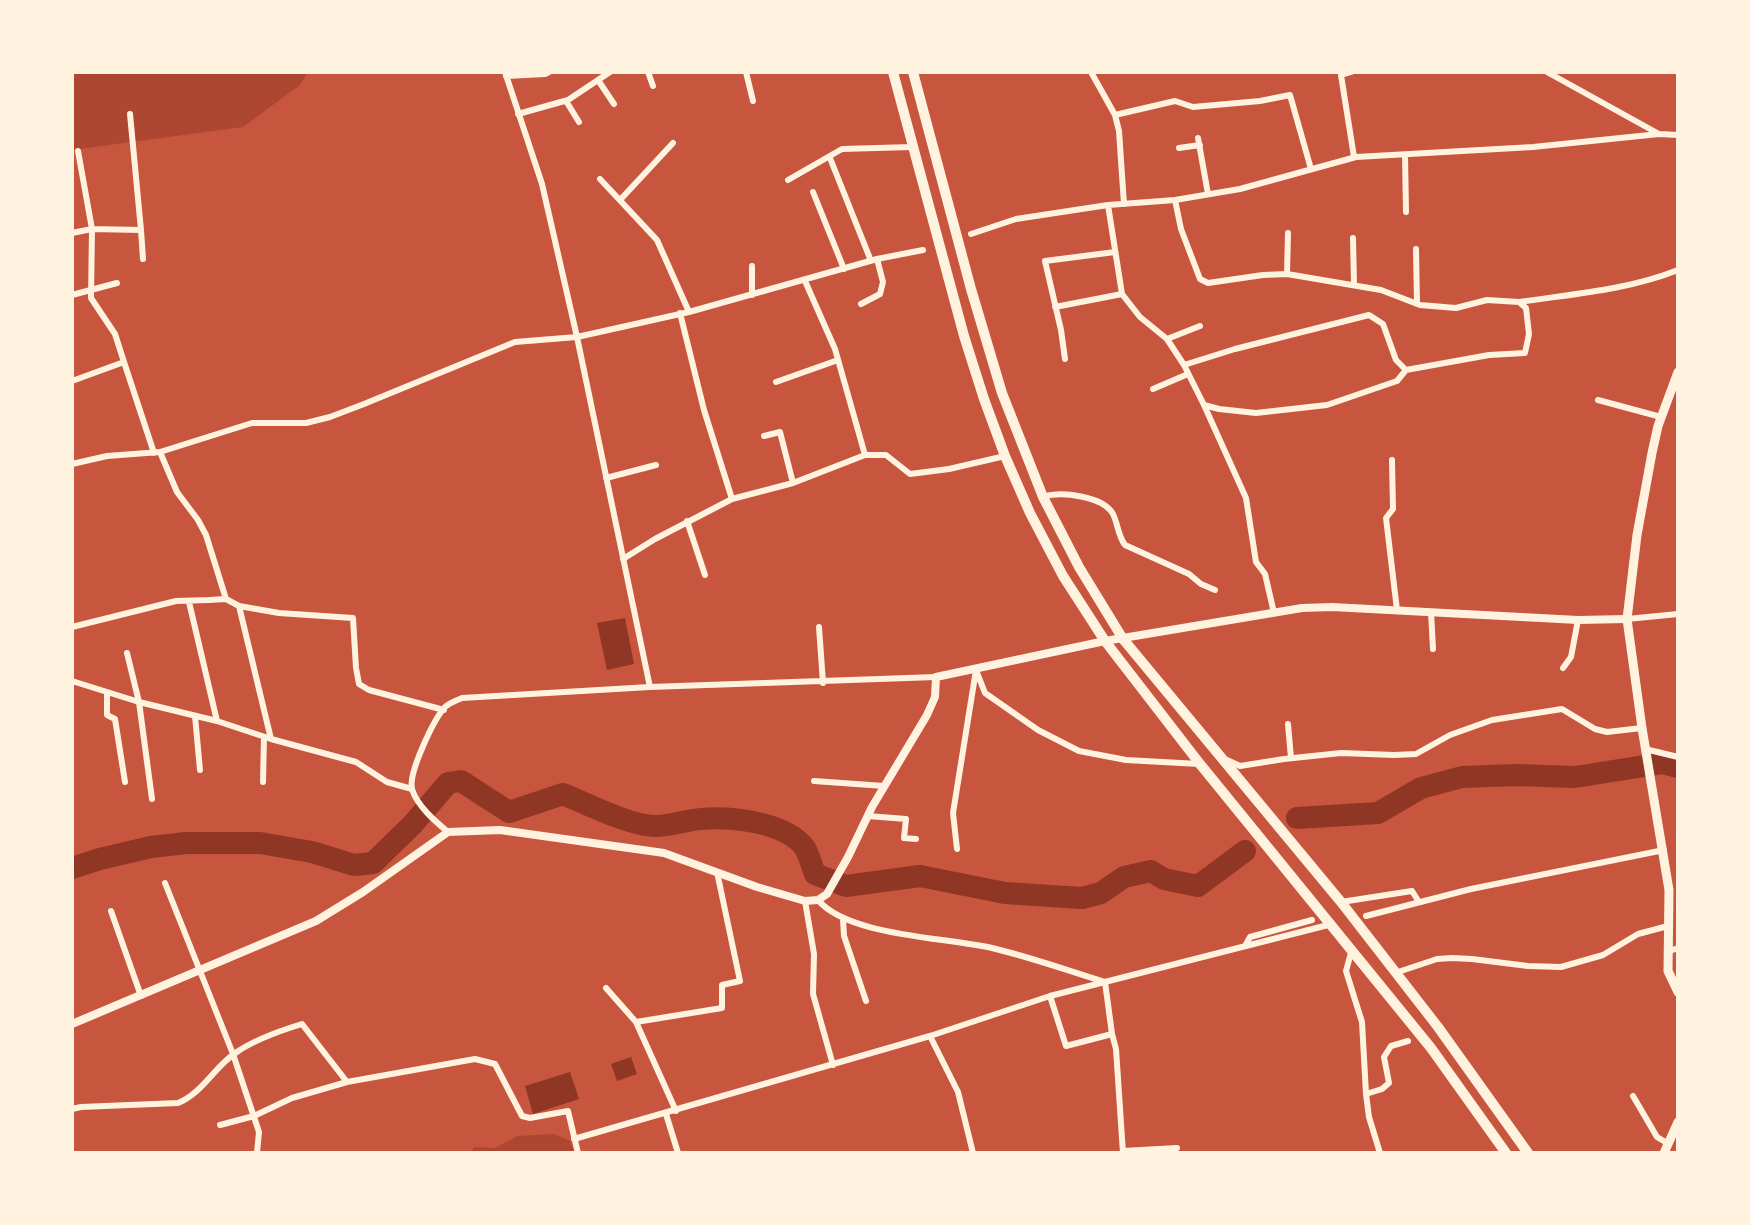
<!DOCTYPE html>
<html>
<head>
<meta charset="utf-8">
<style>
  body { margin:0 }
  #map { position:relative; width:1750px; height:1225px; overflow:hidden; background:#c8553d; font-family:Roboto,sans-serif }
  canvas { display:block }
  .frame { position:absolute; inset:0; border:74px solid #fff3e0; pointer-events:none }
</style>
</head>
<body>
<div id="map">
<canvas width="1750" height="1225"></canvas>
<div class="frame"></div>
</div>
<script>
const ctx = document.querySelector('canvas').getContext('2d');
ctx.lineJoin = 'round';
function fillPath(path, color) {
  ctx.fillStyle = color;
  ctx.fill(path, 'evenodd');
}
function trace(path, color, width, dash) {
  ctx.strokeStyle = color;
  ctx.lineWidth = width;
  ctx.lineCap = dash ? 'butt' : 'round';
  ctx.setLineDash(dash || []);
  ctx.stroke(path);
}
fillPath(new Path2D(`
  M 72,72 L 308,72 L 300,85 L 243,127 L 72,150 Z
  M 554,1134 L 570,1141 L 574,1153 L 471,1153 L 474,1147 L 495,1148 L 517,1136 Z`), '#ae4732');
fillPath(new Path2D(`
  M 625,618 L 634,664 L 607,670 L 597,623 Z
  M 631,1057 L 637,1074 L 617,1081 L 611,1064 Z
  M 570,1072 L 579,1099 L 533,1114 L 525,1086 Z`), '#8f3625');
trace(new Path2D(`
  M 1297,818 L 1378,813 L 1421,788 L 1462,777 L 1517,775 L 1575,777 L 1663,763 L 1678,767
  M 72,868 L 100,859 L 151,847 L 186,843 L 260,843 L 312,852 L 354,865 L 373,863 L 413,824 L 448,783 L 461,781 L 509,812 L 563,794 C 587,804 631,826 655,826 C 670,826 686,820 701,819 C 730,816 786,822 805,848 C 809,855 812,866 815,874 L 846,886 L 920,876 L 1005,893 L 1082,898 L 1101,893 L 1124,877 L 1151,871 L 1164,879 L 1198,886 L 1245,851`), '#8f3625', 22);
trace(new Path2D(`
  M 505,72 L 542,184 L 577,337 L 650,687
  M 648,72 L 653,86
  M 746,72 L 753,101
  M 1091,72 L 1115,115 L 1119,131 L 1124,204
  M 1351,72 L 1341,75 L 1354,157
  M 1547,72 L 1659,134 L 1678,135
  M 506,76 L 545,74 L 549,72
  M 598,80 L 614,104
  M 566,101 L 579,122
  M 518,114 L 568,100 L 610,72
  M 1115,115 L 1175,101 L 1193,107 L 1260,101 L 1290,95 L 1311,169
  M 1198,138 L 1208,194
  M 1179,148 L 1200,145
  M 78,151 L 92,229 L 91,298 L 115,334 L 124,362
  M 1405,155 L 1406,212
  M 830,158 L 871,261
  M 600,179 L 657,240 L 689,312
  M 788,180 L 842,149 L 912,147
  M 813,192 L 844,269
  M 620,200 L 673,143
  M 1175,200 L 1181,229 L 1200,279 L 1208,283 L 1263,275 L 1287,274 L 1381,290 L 1420,305 L 1456,308 L 1487,300 L 1519,302 L 1526,308 L 1529,334 L 1525,353 L 1489,355 L 1406,370 L 1396,360 L 1383,324 L 1369,315 L 1235,349 L 1184,365
  M 1108,205 L 1122,294 L 1140,317 L 1167,339 L 1184,365 L 1204,405 L 1246,498 L 1256,562 L 1265,574 L 1274,613
  M 141,230 L 143,259
  M 72,233 L 92,229 L 141,230 L 130,114
  M 971,234 L 1016,219 L 1108,205 L 1175,200 L 1240,189 L 1356,157 L 1533,147 L 1659,134
  M 1353,238 L 1354,285
  M 1416,249 L 1417,304
  M 752,266 L 752,295
  M 1287,274 L 1288,233
  M 72,295 L 117,283
  M 1519,302 C 1572,294 1628,290 1678,270
  M 861,304 L 880,294 L 883,282 L 877,259
  M 1055,307 L 1122,294
  M 680,313 L 704,410 L 732,499
  M 1167,339 L 1200,326
  M 1065,359 L 1061,330 L 1045,261 L 1115,252
  M 72,381 L 124,362 L 154,453
  M 776,382 L 838,360
  M 1153,389 L 1188,374
  M 1598,400 L 1661,417
  M 1204,405 L 1219,409 L 1256,413 L 1327,405 L 1397,381 L 1406,370
  M 764,436 L 780,432 L 793,483
  M 160,452 L 177,492 L 198,520 L 206,535 L 226,599
  M 865,455 L 886,455 L 910,474 L 949,469 L 1005,456
  M 1392,460 L 1393,509 L 1386,518 L 1397,610
  M 72,464 L 107,456 L 160,452 L 252,423 L 306,423 L 330,417 L 364,404 L 515,342 L 577,337 L 689,312 L 877,259 L 923,250
  M 606,478 L 656,465
  M 1043,497 C 1061,491 1103,496 1113,514 C 1118,524 1118,536 1125,545 L 1189,574 L 1201,584 L 1215,590
  M 687,521 L 705,575
  M 623,559 L 655,539 L 732,499 L 793,483 L 865,455 L 835,349 L 805,281
  M 189,602 L 217,721
  M 239,606 L 271,739
  M 1431,612 L 1433,649
  M 1627,619 L 1678,614
  M 72,627 L 176,601 L 209,600 L 226,599 L 239,606 L 279,613 L 353,618 L 356,668 L 359,684 L 369,690 L 444,710
  M 819,627 L 823,683
  M 127,653 L 139,702 L 152,799
  M 1563,668 L 1571,657 L 1578,620
  M 976,670 L 985,693 L 1038,730 L 1079,751 L 1126,760 L 1199,764
  M 72,681 L 139,702 L 217,721 L 271,739 L 356,762 L 387,782 L 412,789
  M 107,692 L 107,715 L 115,719 L 125,782
  M 195,716 L 200,770
  M 1288,724 L 1291,758
  M 1645,749 L 1678,757
  M 1227,760 L 1240,766 L 1284,759 L 1341,753 L 1394,755 L 1416,754 L 1450,735 L 1492,720 L 1562,709 L 1595,729 L 1607,732 L 1642,728
  M 814,781 L 884,786
  M 263,782 L 264,737
  M 868,816 L 906,819 L 904,838 L 916,839
  M 448,832 C 436,822 417,806 412,789 C 408,773 434,719 445,707 C 449,703 457,700 462,698 L 650,687 L 936,677
  M 957,849 L 953,813 L 976,670
  M 165,883 L 233,1054 L 259,1132 L 257,1153
  M 818,900 C 849,937 949,937 996,949 C 1033,958 1069,971 1105,982 L 1112,1034 L 1116,1049 L 1123,1153
  M 805,901 L 814,954 L 813,994 L 833,1065
  M 1341,902 L 1412,891 L 1419,902
  M 111,911 L 141,996
  M 1366,916 L 1471,889 L 1664,850
  M 843,919 L 844,936 L 866,1001
  M 1245,946 L 1250,937 L 1312,920
  M 1352,949 L 1346,971 L 1362,1022 L 1366,1094 L 1369,1117 L 1380,1153
  M 1667,952 L 1678,948
  M 1395,973 L 1437,959 L 1452,958 L 1472,959 L 1528,966 L 1561,967 L 1603,955 L 1638,934 L 1668,926
  M 606,988 L 636,1022 L 676,1111
  M 1050,996 L 1066,1046 L 1112,1034
  M 636,1022 L 722,1008 L 722,985 L 740,981 L 717,872
  M 930,1036 L 958,1092 L 973,1153
  M 1366,1094 L 1382,1089 L 1389,1083 L 1384,1057 L 1391,1046 L 1408,1041
  M 1633,1096 L 1657,1137 L 1667,1143
  M 72,1109 L 81,1107 L 178,1103 C 202,1093 213,1069 234,1054 C 253,1040 279,1031 302,1024 L 347,1082
  M 666,1114 L 678,1153
  M 220,1125 L 254,1116 L 292,1098 L 347,1082 L 475,1059 L 495,1064 L 522,1116 L 530,1118 L 568,1111 L 578,1153
  M 574,1139 L 930,1036 L 1050,996 L 1332,924
  M 1123,1151 L 1177,1148`), '#fff3e0', 6);
trace(new Path2D(`
  M 72,1024 L 316,921 L 363,892 L 448,832 L 500,830 L 664,853 L 757,887 L 805,901 L 818,900 L 827,894 L 848,857 L 872,807 L 927,715 L 935,697 L 936,677 L 1105,641 L 1302,608 L 1332,607 L 1578,620 L 1627,619`), '#fff3e0', 8);
trace(new Path2D(`
  M 1678,372 L 1658,426 L 1652,453 L 1637,535 L 1627,619 L 1642,728 L 1669,890 L 1668,971 L 1678,992
  M 1664,1153 L 1678,1122`), '#fff3e0', 9);
trace(new Path2D(`
  M 893,72 L 964,336 L 984,399 L 1005,456 L 1030,513 L 1063,576 L 1105,641 L 1200,764 L 1431,1048 L 1506,1153
  M 913,72 L 971,289 L 1002,393 L 1043,497 L 1079,567 L 1123,639 L 1341,902 L 1438,1027 L 1528,1153`), '#fff3e0', 10);
</script>
</body>
</html>
